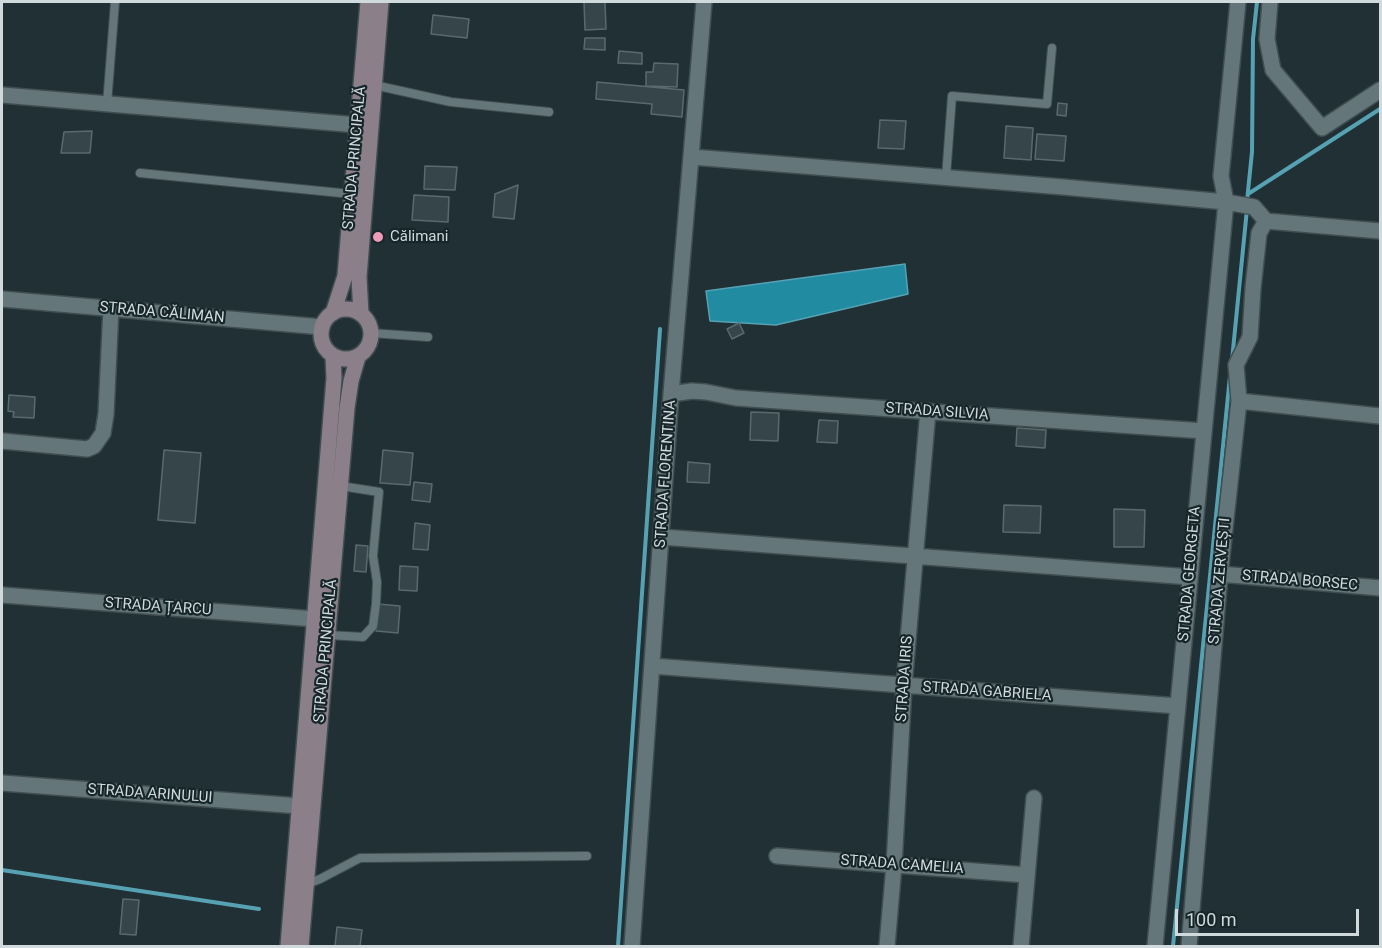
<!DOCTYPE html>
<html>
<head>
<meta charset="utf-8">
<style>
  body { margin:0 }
  #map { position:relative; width:1382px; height:948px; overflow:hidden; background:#213034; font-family:Roboto,sans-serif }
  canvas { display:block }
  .frame { position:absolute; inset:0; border:3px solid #d0d9dc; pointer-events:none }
  .scale { position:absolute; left:1175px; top:909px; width:184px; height:27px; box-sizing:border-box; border:3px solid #d0d9dc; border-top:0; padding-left:8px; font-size:18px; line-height:21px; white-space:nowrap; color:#d0d9dc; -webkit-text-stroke:4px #17262a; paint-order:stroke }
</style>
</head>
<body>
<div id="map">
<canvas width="1382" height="948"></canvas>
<div class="frame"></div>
<div class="scale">100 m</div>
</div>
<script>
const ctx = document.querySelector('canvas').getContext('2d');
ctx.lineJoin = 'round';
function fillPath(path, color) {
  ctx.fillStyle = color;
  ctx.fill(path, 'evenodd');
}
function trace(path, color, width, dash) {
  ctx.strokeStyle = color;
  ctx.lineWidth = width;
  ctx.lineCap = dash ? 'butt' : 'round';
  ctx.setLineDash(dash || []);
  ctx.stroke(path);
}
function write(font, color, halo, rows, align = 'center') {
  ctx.font = font + ' Roboto,sans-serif';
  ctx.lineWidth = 4.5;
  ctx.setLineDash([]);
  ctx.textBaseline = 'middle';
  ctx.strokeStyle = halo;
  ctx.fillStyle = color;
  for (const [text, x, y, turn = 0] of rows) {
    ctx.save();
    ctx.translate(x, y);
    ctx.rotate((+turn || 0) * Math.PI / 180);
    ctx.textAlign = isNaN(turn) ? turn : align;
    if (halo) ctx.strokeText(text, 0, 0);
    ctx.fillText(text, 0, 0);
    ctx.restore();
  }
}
const water = new Path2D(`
  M 905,264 L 908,294 L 776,325 L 710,321 L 706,291 Z`);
fillPath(water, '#218ba2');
trace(water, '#56a2b3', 1.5);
trace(new Path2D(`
  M 1248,194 L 1380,109
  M 1247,201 L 1252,152 L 1253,39 L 1257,2
  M 1232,360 L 1247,209
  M 2,870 L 259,909
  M 618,946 L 660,329
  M 1173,946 L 1230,376`), '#56a2b3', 4);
const building = new Path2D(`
  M 584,2 L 605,2 L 606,29 L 585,30 Z
  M 433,15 L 469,19 L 467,38 L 431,34 Z
  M 585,38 L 605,38 L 605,50 L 584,49 Z
  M 619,51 L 642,53 L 642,64 L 618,63 Z
  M 654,63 L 678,64 L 677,87 L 646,86 L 646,72 L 653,72 Z
  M 597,82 L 684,90 L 682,117 L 651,114 L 652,104 L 596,99 Z
  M 1058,103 L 1067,104 L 1066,116 L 1057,115 Z
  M 880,120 L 906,121 L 904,149 L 878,148 Z
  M 1006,126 L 1033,128 L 1031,160 L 1004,158 Z
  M 92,131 L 90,153 L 61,153 L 64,132 Z
  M 1037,134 L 1066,136 L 1064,161 L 1035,159 Z
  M 425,166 L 457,167 L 455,190 L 424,189 Z
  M 518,185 L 514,219 L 493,217 L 495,194 Z
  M 414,195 L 449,197 L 448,222 L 412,220 Z
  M 739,323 L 744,333 L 732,339 L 727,329 Z
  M 9,395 L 35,397 L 34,418 L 13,417 L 14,412 L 8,411 Z
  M 751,412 L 779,413 L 778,441 L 750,440 Z
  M 819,420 L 838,421 L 837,443 L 817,442 Z
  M 1017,428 L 1046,430 L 1045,448 L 1016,446 Z
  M 164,450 L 201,453 L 195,523 L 158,520 Z
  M 383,450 L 413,453 L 410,485 L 380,483 Z
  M 688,462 L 710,464 L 709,483 L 687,482 Z
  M 414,482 L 432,484 L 430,502 L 412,500 Z
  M 1004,505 L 1041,506 L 1040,533 L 1003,532 Z
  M 1114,509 L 1145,510 L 1144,547 L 1114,547 Z
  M 415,523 L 430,525 L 428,550 L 413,549 Z
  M 356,545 L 368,546 L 366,572 L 354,571 Z
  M 400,566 L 418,567 L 417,591 L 399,590 Z
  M 378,604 L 400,606 L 398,633 L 376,631 Z
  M 123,899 L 139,900 L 136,935 L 120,934 Z
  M 337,927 L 362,930 L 360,946 L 335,946 Z`);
fillPath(building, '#36454a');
trace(building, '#596a6f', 1.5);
const service = new Path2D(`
  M 374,85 L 451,102 L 549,112
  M 107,104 L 115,2
  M 140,173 L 351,194
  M 946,177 L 952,96 L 1047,104 L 1052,48
  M 371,333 L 428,337
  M 328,635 L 363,637 L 373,626 L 376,604 L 377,582 L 373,556 L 379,492 L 341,486
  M 307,884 L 320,879 L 360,858 L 587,856`);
const minor = new Path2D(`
  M 1270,2 L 1267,39 L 1273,70 L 1322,128 L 1380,90
  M 2,95 L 358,125
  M 692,157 L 1063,187 L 1226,202 L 1254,207 L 1266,221
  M 1266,221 L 1380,231
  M 2,299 L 322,327
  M 671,394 L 692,391 L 706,392 L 736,398 L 1204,431
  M 1239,401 L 1380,416
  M 2,441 L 87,449 L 94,446 L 103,433 L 106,414 L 111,308
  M 662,537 L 1190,577
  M 1220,574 L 1380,588
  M 2,595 L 315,619
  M 652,666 L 1178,706
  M 2,783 L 299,806
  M 777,856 L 1027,875
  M 632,946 L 671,394 L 704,2
  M 887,946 L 894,865 L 904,686 L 928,411
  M 1021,946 L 1034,798
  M 1155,946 L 1226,202 L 1221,176 L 1238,2
  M 1189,946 L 1220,574 L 1239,401 L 1236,365 L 1250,337 L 1253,288 L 1259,233 L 1266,221`);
const secondary = new Path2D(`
  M321 334a25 25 0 1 1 50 0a25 25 0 1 1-50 0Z
  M 333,313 L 345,276 L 368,2
  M 361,314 L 359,277 L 381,2
  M 288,946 L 334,378 L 333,356
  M 301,946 L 347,408 L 351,381 L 358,357`);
trace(service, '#414e51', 10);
trace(minor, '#414e51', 18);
trace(secondary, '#414e51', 18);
trace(service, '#65767a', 8);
trace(minor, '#65767a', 15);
trace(secondary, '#8b808a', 15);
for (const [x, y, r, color] of [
  [378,237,6,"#ef9ab8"]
]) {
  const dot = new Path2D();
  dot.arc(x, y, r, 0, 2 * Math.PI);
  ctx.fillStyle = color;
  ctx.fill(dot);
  trace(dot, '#17262a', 2);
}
write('15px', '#d0d9dc', '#17262a', [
  ["STRADA PRINCIPALĂ",355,158,-85],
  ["STRADA CĂLIMAN",162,313,5],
  ["STRADA SILVIA",937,412,4],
  ["STRADA FLORENTINA",666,474,-86],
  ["STRADA GEORGETA",1190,574,-85],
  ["STRADA ZERVEȘTI",1220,581,-85],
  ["STRADA BORSEC",1300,581,5],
  ["STRADA ȚARCU",158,607,4],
  ["STRADA PRINCIPALĂ",326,651,-85],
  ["STRADA IRIS",905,679,-86],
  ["STRADA GABRIELA",987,692,4],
  ["STRADA ARINULUI",150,794,4],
  ["STRADA CAMELIA",902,865,4]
]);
write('15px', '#d0d9dc', '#17262a', [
  ["Călimani",390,237]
], 'left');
</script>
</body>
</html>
